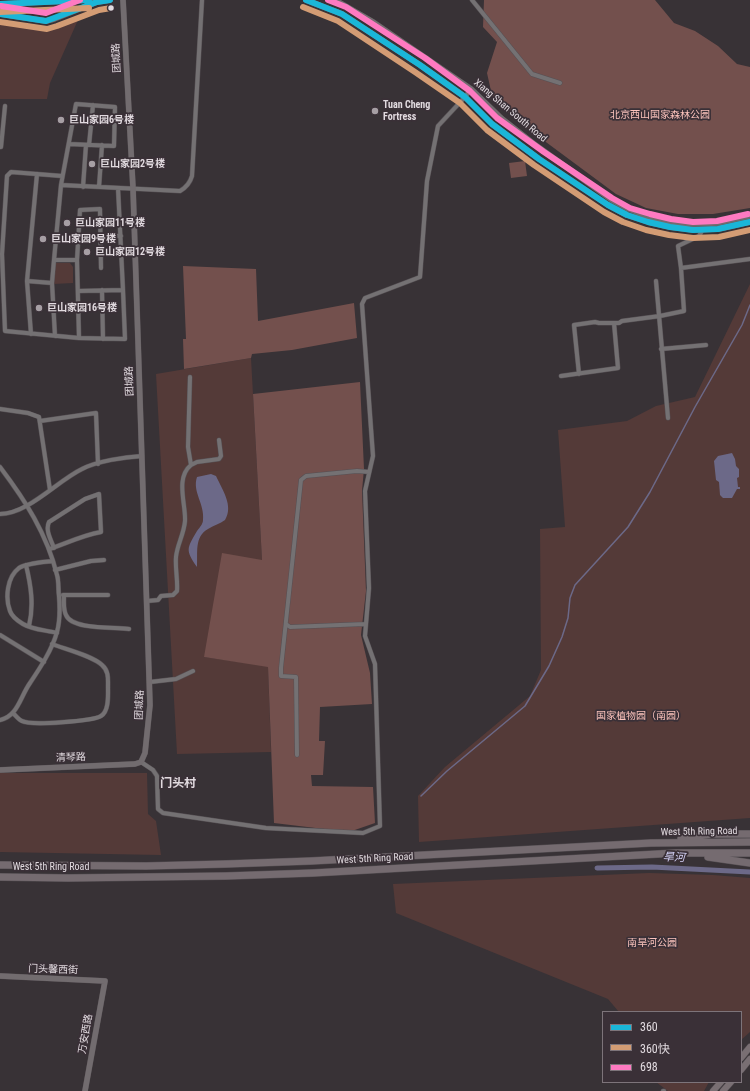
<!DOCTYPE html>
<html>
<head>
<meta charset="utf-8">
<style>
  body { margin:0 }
  #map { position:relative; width:750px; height:1091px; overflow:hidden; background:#383236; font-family:"Roboto Condensed","Noto Sans SC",sans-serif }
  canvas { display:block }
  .legend { position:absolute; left:602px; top:1011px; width:140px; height:72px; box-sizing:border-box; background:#3a3037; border:1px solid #7d747a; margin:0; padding:5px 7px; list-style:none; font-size:12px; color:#e1dadf }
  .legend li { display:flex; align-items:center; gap:8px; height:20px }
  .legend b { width:20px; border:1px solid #7d747a }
</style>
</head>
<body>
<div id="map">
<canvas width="750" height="1091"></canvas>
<ul class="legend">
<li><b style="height:5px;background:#1ab6d8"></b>360</li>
<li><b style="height:5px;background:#d39c74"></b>360快</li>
<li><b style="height:5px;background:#fe7ac1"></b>698</li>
</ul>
</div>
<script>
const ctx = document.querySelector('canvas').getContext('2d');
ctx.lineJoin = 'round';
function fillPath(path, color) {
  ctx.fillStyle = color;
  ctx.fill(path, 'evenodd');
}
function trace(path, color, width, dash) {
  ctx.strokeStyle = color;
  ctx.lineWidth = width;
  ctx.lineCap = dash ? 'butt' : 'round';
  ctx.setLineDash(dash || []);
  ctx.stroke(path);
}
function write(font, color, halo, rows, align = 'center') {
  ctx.font = font + ' "Roboto Condensed","Noto Sans SC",sans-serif';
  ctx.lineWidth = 3.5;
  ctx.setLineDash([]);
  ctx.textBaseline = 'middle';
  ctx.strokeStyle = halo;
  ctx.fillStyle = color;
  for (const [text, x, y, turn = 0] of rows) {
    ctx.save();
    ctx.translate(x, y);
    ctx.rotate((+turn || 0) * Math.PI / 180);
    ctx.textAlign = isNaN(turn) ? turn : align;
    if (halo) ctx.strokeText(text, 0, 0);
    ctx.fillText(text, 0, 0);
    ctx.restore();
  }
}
fillPath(new Path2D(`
  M 0,20 L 47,31 L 78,20 L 50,83 L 47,99 L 0,99 Z
  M 54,263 L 70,263 L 73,267 L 73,283 L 53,284 Z
  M 750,284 L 750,818 L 419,842 L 418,796 L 445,767 L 530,696 L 541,670 L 540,529 L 565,527 L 558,430 L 627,421 L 656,406 L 695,397 Z
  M 251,358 L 262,560 L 204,657 L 268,666 L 271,752 L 177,754 L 156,374 Z
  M 0,773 L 147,773 L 148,814 L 156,821 L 161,855 L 0,852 Z
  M 649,873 L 713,875 L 750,878 L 750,1032 L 741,1040 L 741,1012 L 619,1012 L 608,999 L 396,913 L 393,884 Z
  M 656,1082 L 709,1082 L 704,1091 L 668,1091 Z`), '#543a38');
fillPath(new Path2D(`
  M 484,0 L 655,0 L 674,23 L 695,31 L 718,46 L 737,64 L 750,67 L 750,208 L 713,214 L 678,214 L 646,208 L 616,194 L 531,131 L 493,100 L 487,73 L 497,42 L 483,27 Z
  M 525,161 L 527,176 L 511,178 L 509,163 Z
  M 183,266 L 256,269 L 258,321 L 354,303 L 357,338 L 292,350 L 252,354 L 251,358 L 184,369 L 183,339 L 186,339 Z
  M 360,382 L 364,469 L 362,491 L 366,591 L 361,635 L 370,673 L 372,704 L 320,707 L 319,741 L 325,741 L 323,775 L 311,775 L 312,786 L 373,787 L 375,823 L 349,832 L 274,823 L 268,667 L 204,657 L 222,553 L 262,560 L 253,394 Z`), '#73504d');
fillPath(new Path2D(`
  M 732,453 L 735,459 L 736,466 L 739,469 L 739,477 L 737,478 L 738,487 L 740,487 L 740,489 L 737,489 L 732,498 L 723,498 L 720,495 L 719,482 L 716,480 L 714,461 L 718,456 Z
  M 211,474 L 216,476 C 222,489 234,506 225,520 C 220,524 214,525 208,529 C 194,537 198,553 197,567 C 185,550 187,548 197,531 C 200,527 203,524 203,520 C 205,504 192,492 197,477 Z`), '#6c6988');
trace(new Path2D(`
  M 421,796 L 447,771 L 525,706 L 549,666 L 562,637 L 568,618 L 570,598 L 575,585 L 628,527 L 650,492 L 695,407 L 742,325 L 750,305`), '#6c6988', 1.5);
trace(new Path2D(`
  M 597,868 L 652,867 L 750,872`), '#6c6988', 5);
const street = new Path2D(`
  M 472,0 L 532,74 L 560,83
  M 89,145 L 93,105
  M 0,147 L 1,147 L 5,106
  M 62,176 L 11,172 L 7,176 L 2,254 L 5,331 L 79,338
  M 61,185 L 76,104 L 115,107 L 114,146 L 69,144
  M 83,187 L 86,145
  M 99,187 L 102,145
  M 118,188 L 123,290
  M 101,236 L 121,236
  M 54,260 L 52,283 L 55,336
  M 77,260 L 79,338 L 125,339 L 123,290 L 78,291
  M 101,268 L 100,209 L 80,210 L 77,260 L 54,260 L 61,185 L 180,191 C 187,187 190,183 192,176 L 202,0
  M 681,268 L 750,259
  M 27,281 L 52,283
  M 656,281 L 668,418
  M 102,290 L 103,339
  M 31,334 L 27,281 L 37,174
  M 661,349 L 706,345
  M 579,374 L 574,325 L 595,322 L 599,323 L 619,323 L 622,321 L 660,316 L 684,311 L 681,268 L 678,246 L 699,236 L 703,229
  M 561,376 L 618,368 L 614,323
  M 0,409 L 28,413 L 39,417 L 50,490
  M 40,421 L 96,413 L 98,464
  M 191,465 L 197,462 L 219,459 L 221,456 L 219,440
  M 0,467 C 25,500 47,534 57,575 C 59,581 58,589 59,596 C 60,608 60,621 57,632 C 52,650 40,668 30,683 C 20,697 18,716 0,720
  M 0,514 C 28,514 57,481 82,469 C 97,461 125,457 142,456
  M 50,549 C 67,543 83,535 101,532 L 99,494 L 85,499 L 49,522 C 45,530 51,540 54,548
  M 53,561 C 44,562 26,563 19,568 C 7,577 5,598 10,611 C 12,617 18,621 23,624 C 33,630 46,630 57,633
  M 26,565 C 31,586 34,605 29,626
  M 55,570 L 91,561 L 104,560
  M 63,595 L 108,595
  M 64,595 C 64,602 63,609 66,615 C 72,630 114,627 129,629
  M 147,601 L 158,600 L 161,596 L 173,595 L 177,591 C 178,580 175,569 176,557 C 177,545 184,534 185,521 C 186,504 175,478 191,465 L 188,447 L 190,377
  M 286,624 L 290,627 L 365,624
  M 0,635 L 44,662
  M 150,682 L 176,679 L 193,671
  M 13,713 C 16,716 19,720 22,721 C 31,726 93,721 101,716 C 109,711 108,696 108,687 C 108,679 109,671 102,665 C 93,656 65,649 52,644
  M 297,755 L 296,677 L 281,676 L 281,668 L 301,480 L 306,476 L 357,471 L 369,472
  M 141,762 L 153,770 L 157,776 L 158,809 L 163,813 L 266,828 L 363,833 L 380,826 L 375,664 L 365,636 L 369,588 L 365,491 L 373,456 L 362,304 L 365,298 L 420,277 L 427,181 L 438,126 L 465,97 L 471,89
  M 663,1091 L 664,1091`);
const secondary = new Path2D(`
  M 306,0 L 342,14 L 420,65 L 465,97 L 492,124 L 539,159 L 608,205 L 627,215 L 648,222 L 670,227 L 693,230 L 718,229 L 750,222
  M 335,0 L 373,22 L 471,89 L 501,118 L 534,144 L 612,200 L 629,209 L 649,217 L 671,222 L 693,224 L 717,223 L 750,216
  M 0,4 L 89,0 L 97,2
  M 0,14 L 46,21 L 54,19 L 97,2 L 110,0
  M 0,770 L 135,764 L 141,762 L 145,753 L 150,705 L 133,188 L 123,0
  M 0,976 L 105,981 L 85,1091`);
const primary = new Path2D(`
  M 741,1058 L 750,1047
  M 741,1070 L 750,1059
  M 713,1091 L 721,1082
  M 723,1091 L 731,1082`);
const highway = new Path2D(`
  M 681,839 L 711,834 L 750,834
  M 708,857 L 750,863
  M 0,865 L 146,866 L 226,864 L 311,861 L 651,843 L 750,842
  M 0,877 L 68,878 L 226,876 L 313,873 L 676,853 L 750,853`);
trace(street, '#565054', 5);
trace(secondary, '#565054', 6);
trace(primary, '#565054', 7);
trace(highway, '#565054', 8);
trace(street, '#747173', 4);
trace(secondary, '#726c6f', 5.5);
trace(primary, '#796f73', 6);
trace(highway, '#756b70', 7);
trace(new Path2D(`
  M 306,0 L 342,14 L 420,65 L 465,97 L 492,124 L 539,159 L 608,205 L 627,215 L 648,222 L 670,227 L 693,230 L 718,229 L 750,222
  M 0,4 L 89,0
  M 0,14 L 46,21 L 97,2 L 110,0`), '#1ab6d8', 6);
trace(new Path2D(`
  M 303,7 L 338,21 L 415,72 L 460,103 L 487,130 L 534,165 L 604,212 L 623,222 L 646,230 L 669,235 L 693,238 L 719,237 L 750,230
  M 0,12 L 89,8
  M 0,22 L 47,29 L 57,26 L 99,10 L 111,8`), '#d39c74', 6);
trace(new Path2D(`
  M 328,0 L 346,7 L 425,58 L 470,91 L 497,118 L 544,152 L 612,198 L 630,208 L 650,214 L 671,219 L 693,222 L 717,221 L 748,214
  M 1,6 L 46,13 L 80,0`), '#fe7ac1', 6);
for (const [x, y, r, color] of [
  [111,8,3.5,"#e1dadf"],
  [375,111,4,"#a69fa4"],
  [61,120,4,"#a69fa4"],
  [92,164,4,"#a69fa4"],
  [67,223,4,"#a69fa4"],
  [43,239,4,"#a69fa4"],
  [87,252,4,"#a69fa4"],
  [39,308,4,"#a69fa4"]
]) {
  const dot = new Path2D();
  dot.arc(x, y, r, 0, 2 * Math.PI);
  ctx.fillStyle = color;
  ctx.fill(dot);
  trace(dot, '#3a3037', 1.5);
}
write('10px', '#e1dadf', '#3a3037', [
  ["团城路",117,58,-93],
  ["Xiang Shan South Road",510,111,40],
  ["团城路",130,381,-92],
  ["团城路",140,705,-88],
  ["清琴路",71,758,-2],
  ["West 5th Ring Road",699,832,-1],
  ["West 5th Ring Road",375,859,-3],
  ["West 5th Ring Road",51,867],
  ["门头馨西街",53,970,2],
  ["万安西路",86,1034,-80]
]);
write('bold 10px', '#e1dadf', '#3a3037', [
  ["Tuan Cheng",383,105],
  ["Fortress",383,117],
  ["巨山家园6号楼",69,120],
  ["巨山家园2号楼",100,164],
  ["巨山家园11号楼",75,223],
  ["巨山家园9号楼",51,239],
  ["巨山家园12号楼",95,252],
  ["巨山家园16号楼",47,308]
], 'left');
write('10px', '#fcc3bc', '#3a3037', [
  ["北京西山国家森林公园",660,115],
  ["国家植物园（南园）",641,716],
  ["南旱河公园",652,943]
]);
write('italic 11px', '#d4d2f6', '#3a3037', [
  ["旱河",674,858,3]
]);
write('bold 12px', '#e1dadf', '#3a3037', [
  ["门头村",178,784]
]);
</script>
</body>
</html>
